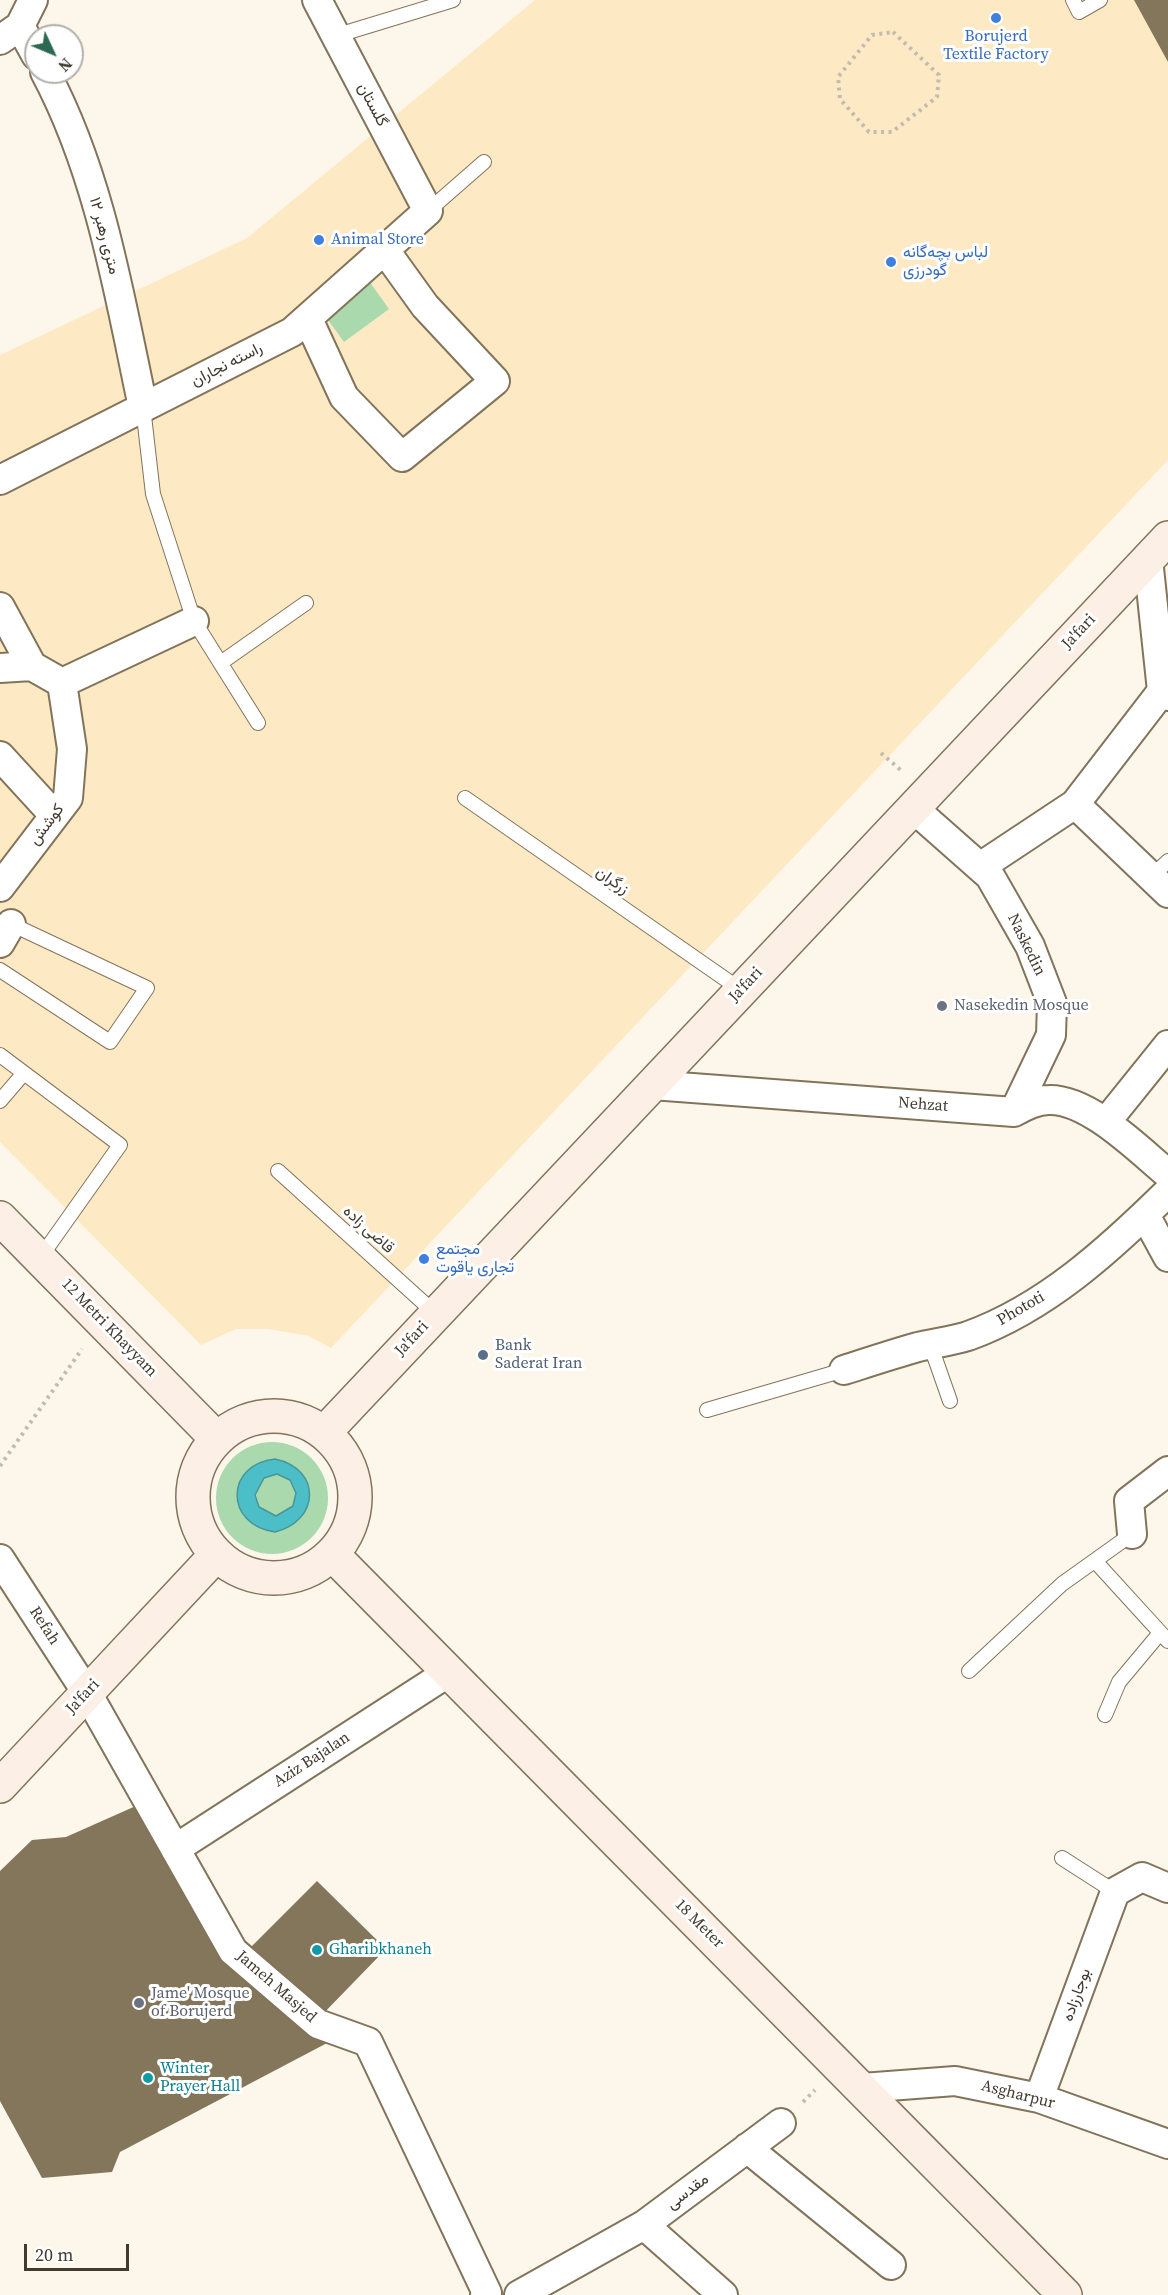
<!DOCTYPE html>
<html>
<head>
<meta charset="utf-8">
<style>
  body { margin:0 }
  #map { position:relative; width:1168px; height:2295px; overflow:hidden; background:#fdf7eb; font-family:"Source Serif 4",serif }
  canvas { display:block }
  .north { position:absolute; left:24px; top:24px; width:60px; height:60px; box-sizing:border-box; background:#fff; border:2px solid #b3b0ac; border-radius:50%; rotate:134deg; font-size:16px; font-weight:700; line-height:24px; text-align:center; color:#403a2f }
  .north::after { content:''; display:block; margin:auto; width:21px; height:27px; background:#2d6852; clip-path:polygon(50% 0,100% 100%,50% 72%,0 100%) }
  .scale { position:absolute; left:24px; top:2244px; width:105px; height:27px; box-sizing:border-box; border:3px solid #403a2f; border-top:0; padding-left:8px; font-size:18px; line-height:21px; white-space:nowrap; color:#403a2f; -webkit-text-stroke:4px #fff; paint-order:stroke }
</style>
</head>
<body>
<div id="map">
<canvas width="1168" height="2295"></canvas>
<div class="north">N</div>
<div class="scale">20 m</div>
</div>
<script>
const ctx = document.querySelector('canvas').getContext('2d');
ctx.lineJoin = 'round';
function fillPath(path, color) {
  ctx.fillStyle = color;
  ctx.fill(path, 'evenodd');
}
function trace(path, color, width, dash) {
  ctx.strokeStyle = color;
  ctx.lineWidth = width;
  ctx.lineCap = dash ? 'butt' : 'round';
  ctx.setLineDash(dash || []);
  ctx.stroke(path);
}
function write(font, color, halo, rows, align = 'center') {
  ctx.font = font + ' "Source Serif 4",Vazirmatn,serif';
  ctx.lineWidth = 6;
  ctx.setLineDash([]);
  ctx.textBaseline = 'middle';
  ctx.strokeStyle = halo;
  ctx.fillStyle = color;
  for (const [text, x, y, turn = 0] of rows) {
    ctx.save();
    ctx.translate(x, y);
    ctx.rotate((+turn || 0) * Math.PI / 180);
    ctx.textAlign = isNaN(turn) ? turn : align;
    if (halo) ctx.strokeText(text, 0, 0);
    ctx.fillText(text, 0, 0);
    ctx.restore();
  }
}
fillPath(new Path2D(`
  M 535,0 L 1139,0 L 1168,53 L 1168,460 L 331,1348 L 309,1336 L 268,1329 L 236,1329 L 201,1345 L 0,1142 L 0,355 L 247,238 Z`), '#fdeac5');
fillPath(new Path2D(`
  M 369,281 L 389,309 L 344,342 L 323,313 Z
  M216 1498a56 56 0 1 1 112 0a56 56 0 1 1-112 0Z`), '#a9d9ac');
const water = new Path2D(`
  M 275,1459 C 322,1469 320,1521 275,1532 C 224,1525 225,1464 275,1459 ZM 277,1474 L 290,1480 L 296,1493 L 293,1506 L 276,1516 L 259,1507 L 255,1495 L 264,1478 Z`);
fillPath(water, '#4cbec8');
trace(water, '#48969a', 1.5);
fillPath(new Path2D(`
  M 1134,0 L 1168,0 L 1168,62 Z
  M 138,1805 L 193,1898 L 329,2042 L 120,2152 L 112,2172 L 42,2178 L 0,2101 L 0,1871 L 32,1840 L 66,1837 Z
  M 317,1881 L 386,1949 L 318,2019 L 248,1950 Z`), '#83765b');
const lane = new Path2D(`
  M 1073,0 L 1079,12 L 1100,0
  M 335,36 L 453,0
  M 428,211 L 484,162
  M 143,407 L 153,494 L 194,621 L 258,723
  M 222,662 L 306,603
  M 465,798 L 741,990
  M 1151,877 L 1168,861
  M 0,970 L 110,1042 L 147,988 L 11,924
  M 0,1055 L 120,1145 L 40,1258
  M 0,1101 L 24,1073
  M 278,1171 L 436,1314
  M 930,1344 L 950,1401
  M 707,1410 L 844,1370
  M 1095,1561 L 1168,1641
  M 969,1671 L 1062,1584 L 1132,1534
  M 1105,1715 L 1119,1682 L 1160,1633
  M 1062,1858 L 1115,1892`);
const street = new Path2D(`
  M 20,26 L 36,55
  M 0,40 L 20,26 L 33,0
  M 45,72 C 100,175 119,294 143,407
  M 308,319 L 344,397 L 402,457 L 495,381 L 425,306 L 384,249
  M 0,480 L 292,332 L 428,211 L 317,0
  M 1148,559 L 1162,691 L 1168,696
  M 0,607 L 32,666 L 62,683
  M 0,668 L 32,666
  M 62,683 L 194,621
  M 0,756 L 54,815
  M 1075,804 L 1168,893
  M 913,808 L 990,876 L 1030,946 L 1052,1003 L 1051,1035 L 1014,1112
  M 980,867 L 1075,804 L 1162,691
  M 0,887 L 68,798 L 72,749 L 62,683
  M 0,943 L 11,924
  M 652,1085 L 1014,1112 C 1025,1106 1036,1100 1049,1100 C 1089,1099 1139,1150 1168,1174
  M 1106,1122 L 1168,1045
  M 1145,1215 L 1168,1257
  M 844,1370 C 869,1362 893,1354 918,1347 C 935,1343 952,1341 968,1336 C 1046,1308 1110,1249 1168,1192
  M 1132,1534 L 1129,1501 L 1168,1471
  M 0,1559 L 87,1693 L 233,1951 L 318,2024 L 368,2042 L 487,2293 L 485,2295
  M 175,1849 L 449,1672
  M 862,2088 L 955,2081 L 1039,2098 L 1168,2144
  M 1039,2098 L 1115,1892 L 1142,1877 L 1168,1888
  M 747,2148 L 891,2265
  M 644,2225 L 723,2295
  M 519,2295 L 644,2225 L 781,2123`);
const secondary = new Path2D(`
  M 0,1218 L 217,1439
  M193 1497a81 81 0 1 1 162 0a81 81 0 1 1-162 0Z
  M 324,1433 L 1168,538
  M 332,1554 L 1065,2295
  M 0,1786 L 216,1555`);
trace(lane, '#82745a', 16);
trace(street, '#82745a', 32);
trace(secondary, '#82745a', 36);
trace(new Path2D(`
  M 893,32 L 939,75 L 937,97 L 892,132 L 869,132 L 840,99 L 838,77 L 872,35 Z
  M 881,753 L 903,772
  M 0,1466 L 82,1349
  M 803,2102 L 815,2090`), '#c2bcb0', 4, [3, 4.5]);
trace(lane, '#fff', 14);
trace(street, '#fff', 28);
trace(secondary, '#fcf0e6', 33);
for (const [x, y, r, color] of [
  [996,18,6,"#3f7fe0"],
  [319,240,6,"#3f7fe0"],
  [891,262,6,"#3f7fe0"],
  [942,1006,6,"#6b7280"],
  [424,1259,6,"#3f7fe0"],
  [483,1355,6,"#5c6f8a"],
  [317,1950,6,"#0f9aa8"],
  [139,2003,6,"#6b7280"],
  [148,2078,6,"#0f9aa8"]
]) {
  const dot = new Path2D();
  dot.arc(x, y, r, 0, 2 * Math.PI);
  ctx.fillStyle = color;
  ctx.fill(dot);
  trace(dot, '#fff', 2);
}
write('16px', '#366cbe', '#fff', [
  ["Borujerd",996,37,"center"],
  ["Textile Factory",996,55,"center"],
  ["Animal Store",331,240],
  ["لباس بچه‌گانه",903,253],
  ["گودرزی",903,271],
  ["مجتمع",436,1250],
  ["تجاری یاقوت",436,1268]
], 'left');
write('16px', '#403a2f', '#fff', [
  ["گلستان",372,105,62],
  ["۱۲ متری رهبر",104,236,75],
  ["راسته نجاران",227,365,-27],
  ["Ja'fari",1079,632,-47],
  ["کوشش",47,825,-53],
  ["زرگران",612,881,35],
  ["Naskedin",1026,945,64],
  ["Ja'fari",746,985,-47],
  ["Nehzat",923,1105,4],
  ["قاضی زاده",368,1230,42],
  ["Phototi",1021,1309,-30],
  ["12 Metri Khayyam",109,1328,46],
  ["Ja'fari",412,1339,-47],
  ["Refah",44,1626,57],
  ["Ja'fari",83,1697,-47],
  ["Aziz Bajalan",312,1760,-33],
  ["18 Meter",699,1924,45],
  ["Jameh Masjed",276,1987,41],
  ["بوجارزاده",1077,1995,-70],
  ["Asgharpur",1018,2095,14],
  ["مقدسی",688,2192,-37]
]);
write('16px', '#5b616d', '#fff', [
  ["Nasekedin Mosque",954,1006],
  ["Jame' Mosque",151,1994],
  ["of Borujerd",151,2012]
], 'left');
write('16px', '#4e5e75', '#fff', [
  ["Bank",495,1346],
  ["Saderat Iran",495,1364]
], 'left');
write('16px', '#0d838f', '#fff', [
  ["Gharibkhaneh",329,1950],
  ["Winter",160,2069],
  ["Prayer Hall",160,2087]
], 'left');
</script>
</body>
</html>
